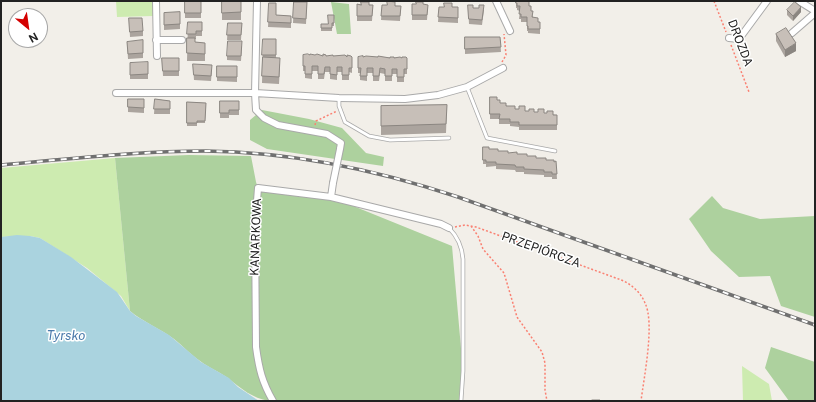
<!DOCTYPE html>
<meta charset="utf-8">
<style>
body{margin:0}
#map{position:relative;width:816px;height:402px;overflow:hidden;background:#f2efe9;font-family:"Public Sans",sans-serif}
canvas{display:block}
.frame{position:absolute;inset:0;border:2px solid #222;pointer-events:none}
.north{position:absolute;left:8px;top:8px;width:40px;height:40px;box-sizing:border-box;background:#fff;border:1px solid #a7a7a7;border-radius:50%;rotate:151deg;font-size:11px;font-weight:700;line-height:16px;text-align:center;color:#222}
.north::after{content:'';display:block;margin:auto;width:14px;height:18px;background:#d40000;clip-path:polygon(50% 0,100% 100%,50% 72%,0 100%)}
</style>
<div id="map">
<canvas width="816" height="402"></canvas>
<div class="frame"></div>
<div class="north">N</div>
</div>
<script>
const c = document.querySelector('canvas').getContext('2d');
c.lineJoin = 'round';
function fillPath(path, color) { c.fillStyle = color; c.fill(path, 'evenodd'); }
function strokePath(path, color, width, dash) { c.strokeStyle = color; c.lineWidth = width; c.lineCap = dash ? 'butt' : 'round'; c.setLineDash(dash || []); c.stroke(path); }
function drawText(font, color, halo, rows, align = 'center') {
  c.font = font + ' "Public Sans",sans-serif'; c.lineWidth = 3; c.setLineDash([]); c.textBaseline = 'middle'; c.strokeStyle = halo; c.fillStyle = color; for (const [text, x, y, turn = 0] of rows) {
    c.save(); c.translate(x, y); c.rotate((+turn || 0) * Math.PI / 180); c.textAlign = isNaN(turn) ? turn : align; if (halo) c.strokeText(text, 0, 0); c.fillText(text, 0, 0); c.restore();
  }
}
const grass = new Path2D(`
 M116 1H153V16L117 17Z
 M115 158 130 311 121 296 87 268 40 238 30 236 1 237V168Z
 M742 366 769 384 772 401H743Z`);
const forest = new Path2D(`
 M331 2 349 4 351 34H337Z
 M262 110 309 119 342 128 366 153 384 157 383 166 267 149 250 140V120Z
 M189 155 251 156 256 182 258 188 331 197 452 246 463 371 461 401H269C252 398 242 389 229 379 220 372 209 368 200 361 191 355 183 346 174 339 161 329 143 322 130 311L115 158Z
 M712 196 723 208 760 219 815 216V317L781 306 770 276 739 277 711 251 689 219Z
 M771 347 815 362V401H789L765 368Z`);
const water = new Path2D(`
 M17 235 30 236 40 238 71 257 117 292 130 311 136 316 169 335 201 362 229 378 238 387 259 401H1V237Z`);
const path = new Path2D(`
 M714 1 726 32
 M731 45 749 92
 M502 62 506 55 504 34
 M315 125 316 121 337 111
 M471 226 478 236 483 249 504 273 517 317 542 352 545 363V390L547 401
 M455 227 465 225 476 227 624 281C633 286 641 293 645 303 655 323 644 377 641 401`);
const lane = new Path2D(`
 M467 87 487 138 555 151
 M339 98V106L345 122 369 136 390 140 449 138
 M449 228C458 237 462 246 463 259V371L461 401`);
const street = new Path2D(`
 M156 1 157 56
 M257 1 255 93 256 110 264 118 278 125 327 134 341 143 340 149
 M496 1 510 31
 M799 1 815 11
 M792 33 815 13
 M729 38 739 39 767 1
 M156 40H182
 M116 93H255L339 98 405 99 438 95 467 87 503 68
 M331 197 441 224 449 228
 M273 401C262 382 259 369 256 347L255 227 258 188 331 197 333 183`);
const rail = new Path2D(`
 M1 165C69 159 138 151 206 151 293 152 377 170 458 197L815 325`);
const streetBridge = new Path2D(`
 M333 183 340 149`);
const wall = new Path2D(`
 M185 1H201V18H185Z
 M222 1H241V20H222Z
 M516 1 529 6 533 17 538 22H540V34L528 33V31H527V22H521V19H519L520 11 517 10V8H516Z
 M294 2H307L306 24 293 23Z
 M269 3 276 15 291 16V28L268 27Z
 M357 4 373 5 372 21H357Z
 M412 4 428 5 427 20H412Z
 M382 5 401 6 400 21 381 20Z
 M468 5 473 8 484 10 482 25 469 24Z
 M439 7H458V23L438 22Z
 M787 10 801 12 793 21 787 15Z
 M180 12V29L164 30V13Z
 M334 15V26H332V31H321V24H328Z
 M129 18 143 31V36L130 37Z
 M188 22H202V36H196V39H195V42L205 43V61H187Z
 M228 23H242L241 40H227Z
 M776 34 796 51 785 57 776 41Z
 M465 37H500L501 52 465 54Z
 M263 39H276V58L280 65 279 84 262 83Z
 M143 40V58L128 59 127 42Z
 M242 46 241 61 227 60V56Z
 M303 55 352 57V73L349 72V80H342V72H337V80L330 79V72H325L324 79H318V71H312V79L305 78V71H303Z
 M358 57 407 58V74H404V82H397V74H392V81H385V74L380 73 379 81H373V73H367V81L360 80V73H358Z
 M162 58 179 63V76H163Z
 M130 63 148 74V79H130Z
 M193 64 212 70 211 81 194 80Z
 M217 66H237V82L217 81Z
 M490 97 497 100 500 103 515 109 525 111 557 115V130H519V127L510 126V124H499V119H490Z
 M128 99H144V113L128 112Z
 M155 99 170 101V114H154Z
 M220 101H239V115H229V118H220Z
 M187 102 206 103 205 123H197V126H187Z
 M447 105 446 133 381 135V106Z
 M483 147 489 149 554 162 556 161 557 179H552V177H544V175L524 174V172H516L515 170 496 169V166L486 167V164H483Z`);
const shadedWall = new Path2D(`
 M801 7V12L793 21V16Z
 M796 43V51L785 57V50Z`);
const building = new Path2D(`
 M185 1H201V13H185Z
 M222 1H241V12L222 13Z
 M387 1 395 2V6H401L400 16H381L382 5H387Z
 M516 1H529V6H531V11H533L532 17 538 18V22H540V29H528V26H527V17H521V14H519L520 6H517V3H516Z
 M294 2H307L306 19 293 18Z
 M361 2H369V5H373L372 16H357V4L361 5Z
 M416 2H423V4L428 5 427 15H412V4H416Z
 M795 2 801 7 793 16 787 10Z
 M269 3H276V15L291 16V23L268 22Z
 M444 3H452V7H458V18L438 17 439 7H444Z
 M468 5H473V8H479V5H484L482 20 469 19Z
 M180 12V24L164 25V13Z
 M328 15H334V23H332V28H321V24H328Z
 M129 18H142L143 31 130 32Z
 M188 22H202V31H196V34H187Z
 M228 23H242L241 35H227Z
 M786 28 796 43 785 50 776 34Z
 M465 37H500L501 47 465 49Z
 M187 38H195V42L205 43V54L187 53Z
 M263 39H276V55H262Z
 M143 40V53L128 54 127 42Z
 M228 41H242L241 56H227Z
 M308 54 310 55V54L315 55 317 54 323 56V54L326 55V56L333 55V56L345 55 347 57V55L351 56 352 57V68H349V75H342V67H337V75L330 74V67H325L324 74H318V66H312V74H305V66H303V55Z
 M363 56V57L366 56 378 57V56L390 58V57H394V58L400 57 402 58V57H406L407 58V69H404V77H397V69H392V76H385V69L380 68 379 76H373V68H367V76H360L361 68H358V57Z
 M263 57 280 58 279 77 262 76Z
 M162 58H179V71H163Z
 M148 62V74L130 75V63Z
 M193 64 212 65 211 76 194 75Z
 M217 66H237V77H217Z
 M490 97H497V100H500V103H506V106H515V109H519V106H525V111H529V109H534V112H538V109H544V113H547V111H553V115H557V125H519V122H510V119H499L500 114H490Z
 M128 99H144V108L128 107Z
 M155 99 170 101V109H154Z
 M220 101H239V110H229V113H220Z
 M187 102 206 103 205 121H197V123H187Z
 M447 105 446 124 381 126V106Z
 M483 147H489V149H498V151H508V153L517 152V154H527V156H536V158H546V160H554V162L556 161 557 174H552V172H544V170L524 169V167H516L515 165 496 164V162H486V160H483Z
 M592 400H600V401H592Z`);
const streetNames = [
 ["DROZDA",740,43,69],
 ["KANARKOWA",256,237,-88],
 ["PRZEPIÓRCZA",541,250,20]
];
const waterNames = [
 ["Tyrsko",66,336]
];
fillPath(grass, '#cdebb0');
fillPath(forest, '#add19e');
fillPath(water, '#aad3df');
strokePath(lane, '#a9a9a9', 4.5);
strokePath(street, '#a9a9a9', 8);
strokePath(path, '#fa8072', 1.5, [2, 2]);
strokePath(lane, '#fff', 3);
strokePath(street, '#fff', 6);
strokePath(rail, '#707070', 3.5);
strokePath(rail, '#fff', 2, [6]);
strokePath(streetBridge, '#a9a9a9', 8, []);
strokePath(streetBridge, '#fff', 6);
fillPath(wall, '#aba49e');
fillPath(shadedWall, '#8b8681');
fillPath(building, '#c7bfb8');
strokePath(building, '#8b8681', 1);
drawText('12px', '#222', '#fff', streetNames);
drawText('italic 13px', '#4a7aab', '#fff', waterNames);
</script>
